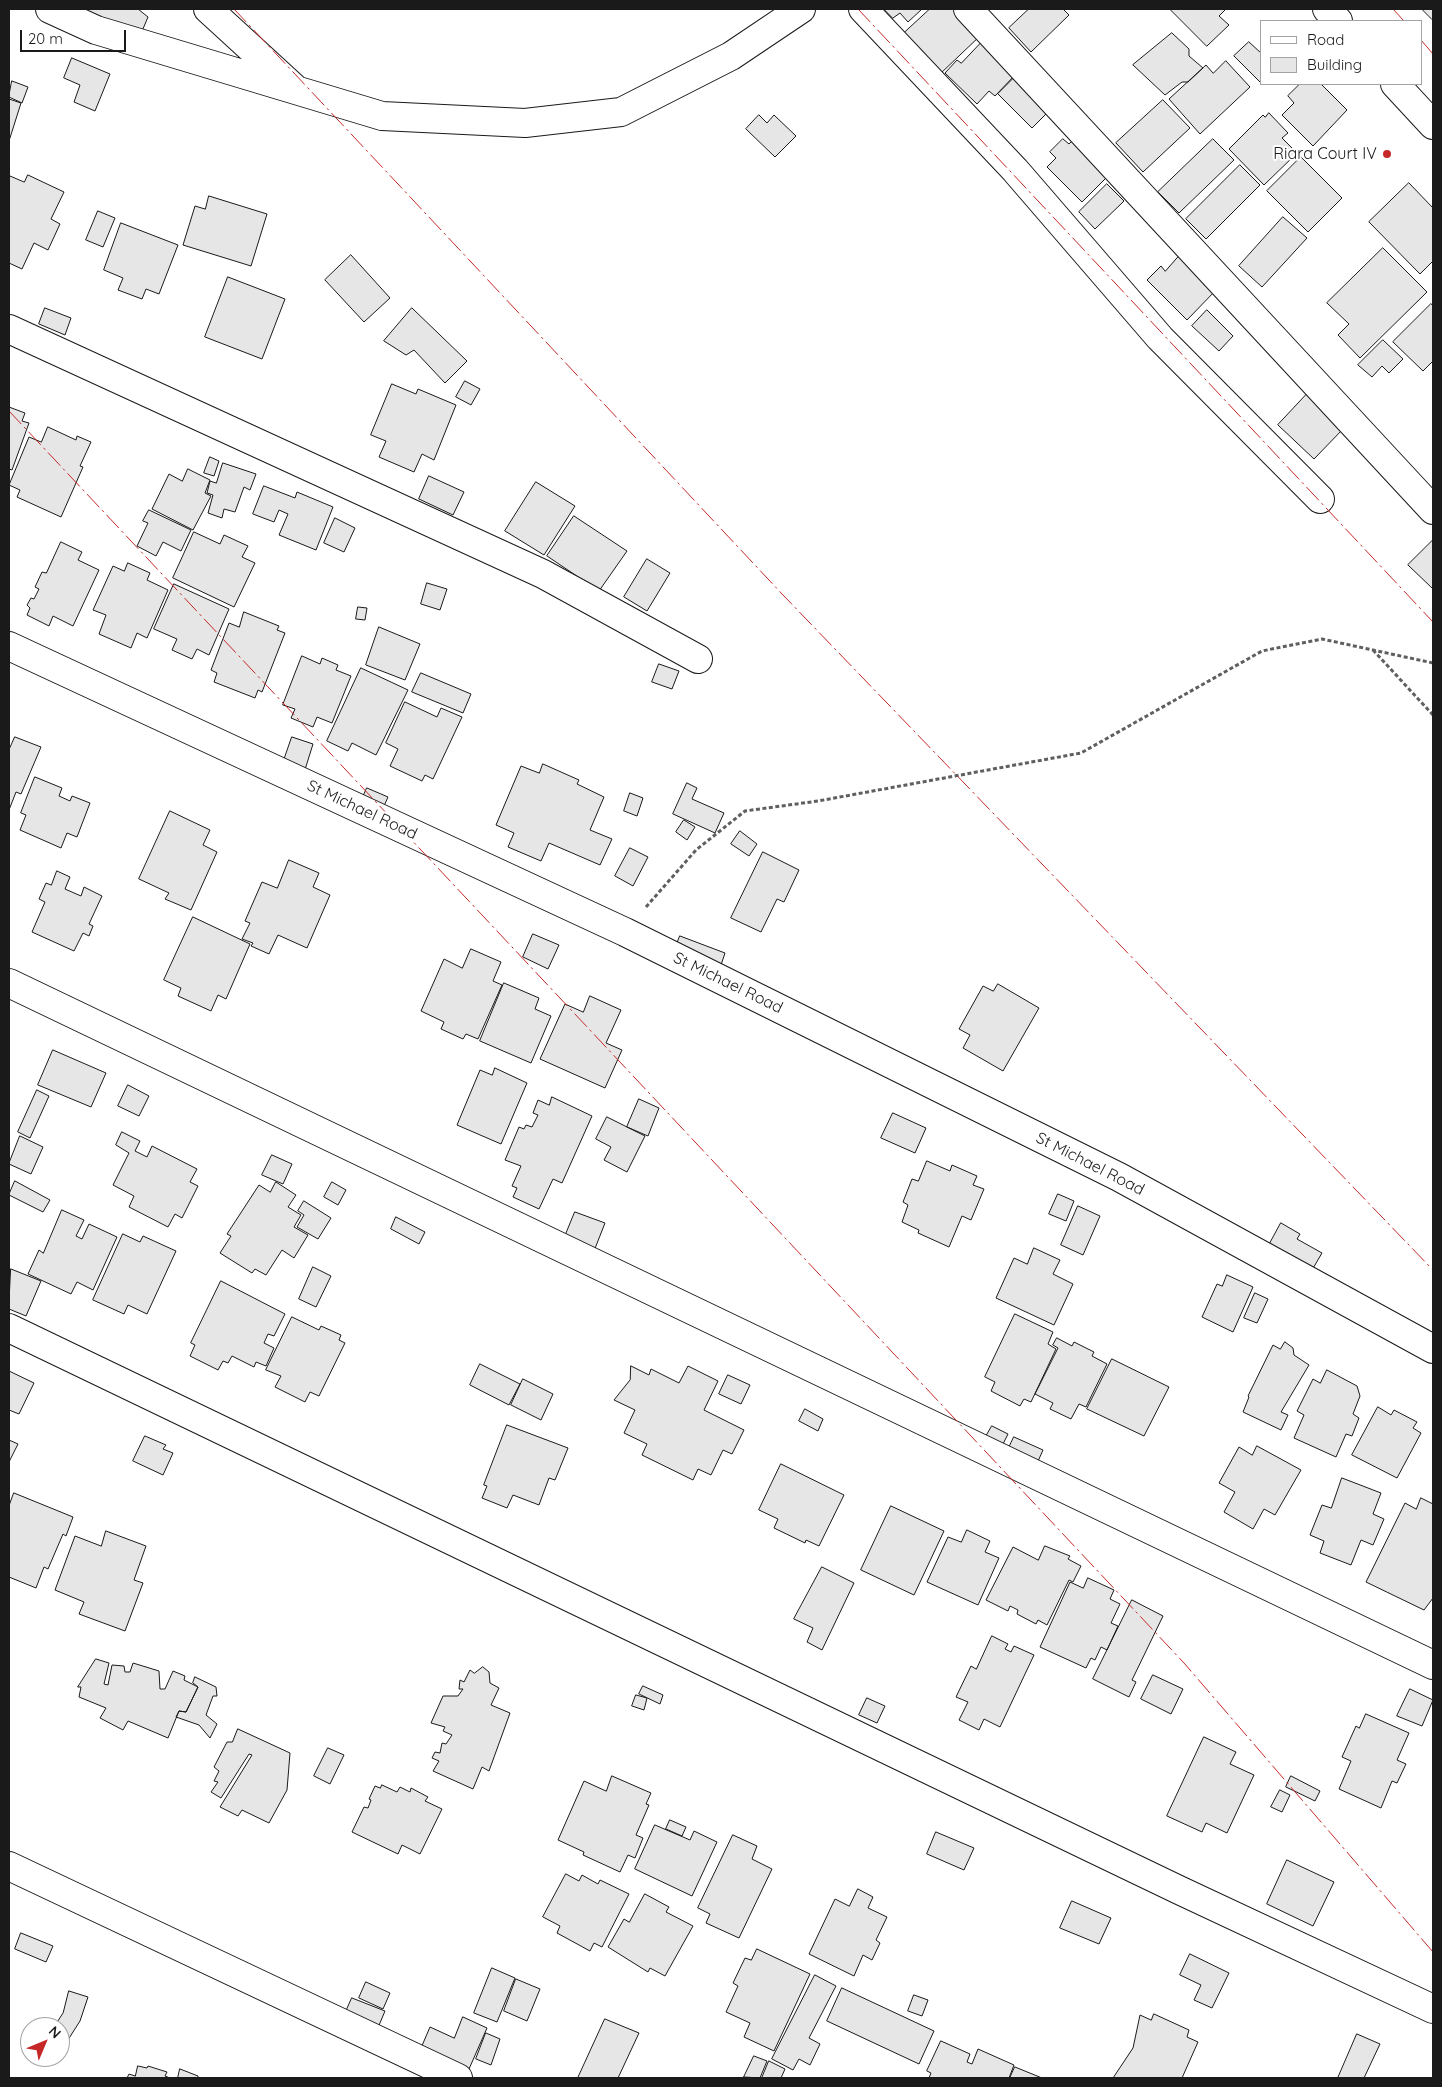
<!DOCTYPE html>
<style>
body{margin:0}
#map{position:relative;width:1442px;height:2087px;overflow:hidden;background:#fff;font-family:Quicksand,sans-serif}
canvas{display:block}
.frame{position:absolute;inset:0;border:10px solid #1a1a1a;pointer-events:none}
.legend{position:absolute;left:1260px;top:20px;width:162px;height:65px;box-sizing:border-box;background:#fff;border:1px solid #a3a3a3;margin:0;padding:6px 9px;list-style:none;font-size:15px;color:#1a1a1a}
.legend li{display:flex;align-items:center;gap:10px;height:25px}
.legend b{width:25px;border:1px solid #a3a3a3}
.north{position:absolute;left:20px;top:2017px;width:50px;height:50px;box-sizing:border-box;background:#fff;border:1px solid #a3a3a3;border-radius:50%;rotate:45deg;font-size:14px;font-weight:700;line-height:20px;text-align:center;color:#1a1a1a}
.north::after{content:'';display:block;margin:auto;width:18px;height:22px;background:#c62828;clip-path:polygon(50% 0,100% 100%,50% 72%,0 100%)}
.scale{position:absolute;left:20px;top:30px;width:106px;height:22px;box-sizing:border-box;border:2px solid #1a1a1a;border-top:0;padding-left:6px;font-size:15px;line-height:18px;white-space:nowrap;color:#1a1a1a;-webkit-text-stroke:4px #fff;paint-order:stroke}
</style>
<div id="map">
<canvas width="1442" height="2087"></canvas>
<div class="frame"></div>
<ul class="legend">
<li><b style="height:6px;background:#fff"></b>Road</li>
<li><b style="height:14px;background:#e6e6e6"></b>Building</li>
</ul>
<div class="north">N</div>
<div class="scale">20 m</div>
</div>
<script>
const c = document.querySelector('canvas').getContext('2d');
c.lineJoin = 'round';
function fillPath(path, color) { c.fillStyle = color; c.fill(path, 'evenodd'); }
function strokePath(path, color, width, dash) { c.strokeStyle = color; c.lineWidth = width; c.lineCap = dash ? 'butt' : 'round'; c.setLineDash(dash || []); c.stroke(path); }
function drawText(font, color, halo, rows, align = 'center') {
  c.font = font + ' Quicksand,sans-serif'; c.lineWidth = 4; c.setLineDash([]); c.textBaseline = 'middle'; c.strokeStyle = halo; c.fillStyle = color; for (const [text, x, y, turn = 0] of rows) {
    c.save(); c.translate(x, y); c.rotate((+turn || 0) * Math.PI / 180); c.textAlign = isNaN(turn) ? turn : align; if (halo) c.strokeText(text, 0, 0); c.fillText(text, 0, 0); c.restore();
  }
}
const building = new Path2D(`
 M77 9H138L148 17 140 36Z
 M884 9H922L908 22 900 13 893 18Z
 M930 9H956L981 35 940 74 902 35Z
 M1029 9H1063L1069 15 1031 52 1009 28Z
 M1170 9H1226L1219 16 1229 25 1207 46Z
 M1422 9H1433V18L1432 19Z
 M1172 33 1189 49V56L1203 68 1188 82H1182L1165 95 1133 65Z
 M1249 42 1261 53V83L1234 56Z
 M981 43 1015 75 995 96 989 91 977 104 945 73 957 60 961 63Z
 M72 58 110 74 95 111 74 102 80 85 64 78Z
 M1226 61 1250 87 1200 134 1169 99 1206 65 1213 73Z
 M1015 77 1049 111 1032 128 998 94Z
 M12 81 28 87 22 103 9 97Z
 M1300 84H1321L1347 110 1313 146 1282 115 1294 103 1288 96Z
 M9 99 21 103 9 141Z
 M1163 100 1190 128 1143 172 1116 143Z
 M1269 113 1288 133 1282 138 1297 153 1264 185 1229 149 1263 115 1265 117Z
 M759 115 767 123 774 115 796 136 775 157 746 129Z
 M1063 139 1069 144 1073 140 1108 176 1082 202 1047 167 1056 158 1050 152Z
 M1213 139 1234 160 1179 213 1158 192Z
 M1301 157 1342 198 1308 232 1267 191Z
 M1240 165 1260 185 1206 239 1186 219Z
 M28 175 64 192 51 219 60 224 48 250 34 243 22 269 9 263V179L10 176 24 182Z
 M1409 183 1433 208V261L1420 274 1369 222Z
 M1107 184 1124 201 1095 229 1079 212Z
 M209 196 267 214 251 266 183 245 195 206 205 209Z
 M98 211 115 218 103 247 86 240Z
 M1283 217 1307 238 1262 287 1239 266Z
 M121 223 178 245 159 294 146 289 142 299 118 290 123 278 104 270Z
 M1383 248 1427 292 1360 358 1338 335 1349 324 1327 303Z
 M351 255 390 298 364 322 325 280Z
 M1180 255 1216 290 1187 320 1147 280 1161 266 1165 271Z
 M228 277 285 299 262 359 205 337Z
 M1431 304 1433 305V361L1423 371 1393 342Z
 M45 308 71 318 65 335 39 324Z
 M412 308 467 361 445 383 414 350 406 355 384 341Z
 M1207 310 1233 336 1219 351 1192 326Z
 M1383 340 1403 359 1389 373 1382 366 1372 377 1358 365Z
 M465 381 480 389 471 405 456 397Z
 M392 384 416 394 418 389 456 405 434 460 422 454 414 472 379 457 386 441 371 435Z
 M1307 394 1343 429 1314 459 1278 425Z
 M9 407 25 413 22 421 29 423 12 470 9 469Z
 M48 427 76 440 77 436 91 442 80 466 83 467 61 517 17 497 20 490 9 485 29 437 41 442Z
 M210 457 219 461 214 476 204 473Z
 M223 463 256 474 250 490 244 487 235 512 224 509 222 518 208 513 213 495 207 493 210 481 216 483Z
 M188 469 210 480 205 493 211 496 193 530 152 509 169 474 182 481Z
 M429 476 464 492 453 515 419 499Z
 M536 482 575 506 544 555 505 531Z
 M264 486 295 498 297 492 333 507 316 550 279 535 288 514 279 510 274 522 253 514Z
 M149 510 191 530 181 551 163 542 156 556 137 546 148 523 143 521Z
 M574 516 627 551 599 591 547 556Z
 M335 518 355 528 344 552 324 543Z
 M194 532 220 544 224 535 248 546 242 557 255 563 234 607 173 578Z
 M1433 540V589L1408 565Z
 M61 542 82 552 78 560 99 570 73 626 53 616 49 626 27 615 30 608 27 605 31 598 34 599 39 589 35 587 42 572 46 573Z
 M647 559 670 573 647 611 624 597Z
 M128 563 150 573 147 580 168 590 147 638 137 633 131 648 99 634 106 615 93 610 113 566 124 571Z
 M427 583 447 589 440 610 421 604Z
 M174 584 229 609 209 655 197 649 192 659 172 650 177 639 154 629Z
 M358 607 367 608 365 620 356 619Z
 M244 612 279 626 277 630 285 633 262 692 258 690 255 698 214 682 217 673 211 670 229 623 239 627Z
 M379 627 420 644 405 680 366 665Z
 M302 656 320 664 322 658 338 665 336 670 351 676 332 723 317 717 313 727 291 718 295 709 283 705Z
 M659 664 679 671 672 689 652 682Z
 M361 668 408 690 376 755 352 743 348 751 327 741Z
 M421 673 471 694 463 713 412 692Z
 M405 702 437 717 441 708 462 717 433 779 425 775 422 781 390 766 398 749 386 743Z
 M15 737 41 747 21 794 16 792 9 810V750Z
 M292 737 313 744 303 776 281 769Z
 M543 764 579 780 577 784 604 797 590 830 612 839 600 865 549 843 541 861 508 847 514 833 496 825 521 766 539 773Z
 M35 777 62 788 59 796 70 801 72 796 90 803 77 837 67 833 61 848 20 830 26 815 21 813Z
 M687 783 697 788 692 799 724 813 715 833 673 814Z
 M367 788 388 797 380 815 359 806Z
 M630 793 643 798 637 816 624 811Z
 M170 811 210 830 203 845 217 852 191 910 165 899 169 893 139 879Z
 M684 820 695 827 687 840 676 832Z
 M740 831 757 844 749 856 731 844Z
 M630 848 648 857 633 886 615 876Z
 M763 852 799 870 784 902 777 899 761 932 731 918Z
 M289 860 319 873 313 887 330 895 307 948 278 935 269 954 251 946 253 943 242 939 250 923 245 921 262 882 277 888Z
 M57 871 70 877 65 889 81 896 84 887 102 896 89 924 93 926 89 936 83 933 74 951 32 932 45 902 39 899 46 883 51 885Z
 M193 917 250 944 226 999 218 995 211 1011 178 996 181 988 164 980Z
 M533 934 559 945 548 969 523 957Z
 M680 936 725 953 719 971 673 954Z
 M471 949 501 962 493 981 502 985 478 1039 466 1034 463 1039 441 1029 444 1022 421 1011 444 959 462 968Z
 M504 983 539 998 535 1009 551 1016 531 1063 480 1041Z
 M998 984 1039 1008 1003 1071 963 1048 970 1035 959 1029 983 986 993 991Z
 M590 996 621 1010 606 1043 622 1050 605 1088 540 1059 565 1004 583 1012Z
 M53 1050 106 1073 91 1107 38 1085Z
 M495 1068 527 1083 501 1144 457 1125 480 1070 492 1075Z
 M128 1085 149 1096 139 1116 118 1106Z
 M37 1090 49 1096 30 1138 18 1132Z
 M552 1097 592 1116 562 1183 553 1179 539 1209 513 1197 517 1188 512 1186 521 1166 505 1160 519 1127 524 1129 526 1125 532 1127 538 1115 533 1113 538 1100 549 1105Z
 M639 1099 659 1108 648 1136 627 1127Z
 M893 1113 926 1128 915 1153 881 1138Z
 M607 1117 645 1136 627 1172 604 1160 611 1147 596 1139Z
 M122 1132 140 1141 135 1151 147 1157 152 1146 197 1169 190 1182 198 1186 182 1218 175 1214 168 1227 129 1207 134 1196 113 1185 129 1153 116 1145Z
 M20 1136 43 1147 31 1174 9 1164Z
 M272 1155 292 1164 283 1184 262 1175Z
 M927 1161 950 1171 952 1165 977 1176 973 1185 984 1189 971 1220 962 1216 949 1247 918 1233 919 1230 902 1222 908 1205 903 1202 912 1179 918 1181Z
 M15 1181 50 1200 43 1212 9 1195Z
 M276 1182 296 1195 288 1207 301 1215 294 1227 308 1235 294 1258 282 1250 266 1275 255 1269 252 1273 220 1253 231 1236 227 1234 259 1185 270 1192Z
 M332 1182 346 1190 338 1205 324 1197Z
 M1058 1194 1074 1201 1066 1221 1049 1214Z
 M304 1201 331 1218 318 1239 297 1227 304 1215 298 1211Z
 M1078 1206 1100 1216 1083 1255 1061 1245Z
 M62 1210 84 1220 76 1236 82 1239 89 1224 117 1237 93 1290 77 1282 71 1294 28 1274 39 1250 43 1253Z
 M575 1212 605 1223 594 1251 564 1239Z
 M396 1217 425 1232 419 1244 391 1229Z
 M1281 1223 1300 1234 1297 1239 1322 1253 1312 1270 1268 1247Z
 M123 1234 140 1242 143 1236 176 1251 147 1314 128 1305 124 1314 93 1300Z
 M1034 1248 1060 1260 1053 1274 1073 1284 1054 1325 996 1298 1014 1258 1027 1264Z
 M313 1267 331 1276 316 1307 299 1299Z
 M11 1269 41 1281 26 1316 9 1309Z
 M1227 1275 1253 1287 1233 1332 1202 1317 1217 1284 1222 1286Z
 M221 1281 285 1314 274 1336 268 1334 264 1343 274 1348 266 1366 256 1362 254 1367 232 1356 228 1363 223 1361 218 1370 190 1356 195 1345 191 1343Z
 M1255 1293 1268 1299 1257 1323 1244 1318Z
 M1015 1314 1053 1332 1048 1344 1056 1349 1031 1402 1024 1399 1020 1406 991 1391 995 1382 985 1377Z
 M292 1317 319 1330 321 1326 341 1335 339 1340 345 1343 319 1396 310 1392 305 1402 275 1387 281 1376 266 1370Z
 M1057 1338 1072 1346 1074 1342 1094 1352 1092 1356 1107 1364 1086 1407 1079 1404 1071 1419 1050 1409 1053 1403 1035 1394 1058 1348 1053 1345Z
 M1285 1342 1293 1348 1294 1355 1309 1365 1281 1412 1288 1415 1281 1430 1243 1412 1249 1397 1248 1396 1273 1345 1280 1349Z
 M1112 1359 1169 1387 1144 1436 1087 1409Z
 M480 1364 520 1384 509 1405 470 1385Z
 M631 1366 649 1375 651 1369 679 1383 688 1366 718 1381 704 1410 744 1430 732 1454 723 1450 711 1475 698 1469 693 1480 642 1455 647 1444 624 1433 635 1410 614 1400 630 1380Z
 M1327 1370 1357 1386 1360 1396 1353 1414 1359 1418 1352 1436 1346 1434 1336 1457 1294 1438 1304 1415 1297 1411 1313 1379 1320 1383Z
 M9 1371 34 1383 19 1414 9 1410Z
 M728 1375 750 1385 741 1404 719 1394Z
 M523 1379 553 1394 541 1420 511 1405Z
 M1378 1407 1391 1415 1394 1410 1417 1422 1413 1428 1421 1433 1397 1478 1352 1455Z
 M805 1409 823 1419 818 1431 799 1421Z
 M507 1425 568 1448 555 1480 549 1478 539 1505 513 1495 507 1508 482 1498 487 1486 484 1485Z
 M992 1426 1008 1434 1000 1450 984 1440Z
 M145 1436 166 1445 163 1449 173 1453 163 1475 133 1461Z
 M1014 1437 1043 1450 1035 1468 1006 1454Z
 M9 1440 18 1444 9 1462Z
 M1257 1446 1301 1470 1275 1515 1264 1509 1253 1529 1224 1512 1235 1492 1219 1483 1239 1447 1252 1455Z
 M781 1464 844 1495 819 1546 806 1540 805 1543 774 1528 778 1519 759 1510Z
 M1342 1478 1381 1493 1373 1514 1384 1519 1373 1545 1361 1540 1351 1565 1320 1553 1324 1541 1310 1535 1322 1505 1331 1508Z
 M14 1493 73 1517 66 1536 63 1534 48 1569 44 1567 36 1588 9 1577V1506Z
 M1421 1498 1433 1504V1598L1424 1610 1366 1582 1405 1503 1416 1509Z
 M891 1506 944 1531 914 1595 861 1570Z
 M967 1530 990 1541 985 1552 999 1558 978 1605 927 1582 948 1537 961 1542Z
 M106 1531 146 1546 134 1580 143 1583 125 1631 79 1614 84 1602 55 1590 75 1536 101 1546Z
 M1045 1546 1070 1556 1068 1559 1081 1566 1073 1582 1069 1580 1047 1625 1038 1620 1036 1624 1017 1614 1018 1610 1010 1606 1008 1611 986 1600 1013 1547 1038 1560Z
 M822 1567 854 1583 822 1650 807 1642 813 1628 794 1619Z
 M1088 1578 1114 1590 1110 1599 1120 1604 1111 1623 1118 1626 1107 1650 1101 1647 1095 1660 1091 1658 1086 1668 1040 1647 1070 1582 1083 1588Z
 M1132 1600 1163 1616 1132 1680 1136 1682 1129 1697 1093 1679Z
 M992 1636 1008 1644 1005 1649 1011 1652 1014 1646 1034 1655 1000 1727 984 1719 979 1730 959 1720 968 1702 956 1697 971 1666 976 1669Z
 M96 1659 109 1663 104 1684 108 1685 112 1665 124 1666 125 1672H130L133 1663 159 1671 160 1689H165L173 1671 185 1676 184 1680 198 1687 186 1712 179 1711 168 1738 128 1721 123 1730 100 1718 106 1708 79 1697 81 1687H78Z
 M483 1667 489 1672 490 1683 499 1688 491 1705 510 1713 489 1771 482 1767 473 1789 433 1771 439 1761 432 1758 435 1752 440 1753 442 1743 446 1744 452 1735 443 1731 445 1727 431 1723 443 1696H458L463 1689H459L460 1680 464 1682 470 1670 474 1673Z
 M1153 1675 1183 1689 1171 1714 1141 1699Z
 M195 1677 216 1687 217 1696H213L206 1715 217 1724 210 1738 199 1725 176 1717 179 1711 186 1712 198 1687 193 1683Z
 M643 1686 663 1695 660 1704 639 1694Z
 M1410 1689 1433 1700 1422 1726 1397 1716Z
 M636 1695 647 1698 644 1710 632 1706Z
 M867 1698 885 1706 877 1723 859 1715Z
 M1366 1714 1409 1733 1397 1760 1406 1764 1397 1783 1392 1781 1381 1808 1339 1789 1351 1761 1342 1757 1356 1726 1359 1728Z
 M238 1729 290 1753 287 1790 269 1823 242 1810 238 1816 220 1807 252 1755 249 1754 221 1798 211 1792 218 1782 214 1781 219 1771 214 1767 227 1742H232Z
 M1204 1737 1236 1752 1230 1764 1254 1775 1227 1833 1206 1823 1202 1832 1167 1816Z
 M328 1748 344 1755 330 1784 314 1776Z
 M612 1776 651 1793 646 1804 649 1805 636 1835 643 1838 635 1858 628 1855 620 1872 583 1855 584 1852 558 1840 584 1781 606 1791Z
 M1291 1776 1320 1791 1315 1801 1286 1787Z
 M382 1785 397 1792 400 1787 410 1792 411 1788 428 1797 425 1801 442 1809 420 1854 402 1845 398 1854 352 1832 364 1807 368 1808 371 1800 369 1799 375 1786 380 1788Z
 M1280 1790 1290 1795 1282 1812 1271 1807Z
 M670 1820 686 1827 682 1836 666 1829Z
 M655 1825 690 1840 694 1831 717 1842 692 1896 635 1869Z
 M936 1832 974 1848 964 1870 927 1854Z
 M733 1835 757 1846 752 1859 772 1869 739 1938 706 1923 710 1914 698 1908Z
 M1287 1860 1334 1882 1313 1926 1267 1904Z
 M566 1874 579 1881 582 1875 598 1884 600 1880 629 1894 602 1947 594 1943 590 1951 557 1933 560 1926 543 1917Z
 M858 1889 873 1897 868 1908 887 1917 876 1940 880 1943 872 1960 863 1955 854 1976 809 1954 835 1899 849 1906Z
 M645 1894 669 1907 666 1912 693 1926 665 1976 650 1968 648 1972 608 1947 624 1919 629 1922Z
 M1072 1901 1111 1918 1099 1944 1060 1928Z
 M21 1933 53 1946 46 1962 15 1949Z
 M757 1949 810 1974 774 2051 744 2037 750 2023 726 2012 738 1986 733 1983 745 1958 751 1960Z
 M1190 1954 1229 1973 1212 2008 1194 2000 1201 1985 1180 1975Z
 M492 1968 515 1978 497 2022 474 2013Z
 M815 1975 836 1986 809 2038 820 2044 810 2065 799 2059 793 2070 772 2059Z
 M516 1979 540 1989 527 2021 504 2011Z
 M366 1982 390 1993 383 2009 359 1998Z
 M842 1988 934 2031 919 2064 827 2021Z
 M69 1991 88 1997 80 2021 66 2043 60 2041V2027H54L63 2013Z
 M914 1995 928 2000 922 2016 908 2011Z
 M352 1998 385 2011 377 2030 344 2016Z
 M1154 2014 1189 2030 1187 2037 1198 2042 1182 2078H1113L1133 2048 1140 2015 1151 2020Z
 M463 2017 487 2028 469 2069 421 2048 430 2027 454 2038Z
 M605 2019 639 2033 618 2078H578Z
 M486 2033 500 2039 491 2065 476 2059Z
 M1357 2034 1380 2044 1364 2078H1338Z
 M941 2041 970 2054 967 2062 972 2064 978 2049 1014 2065 1009 2078H929L931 2073 927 2071Z
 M754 2056 767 2061 760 2078 744 2077Z
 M769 2061 785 2069 781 2078H762Z
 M138 2066 147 2068 148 2066 167 2072 165 2076 170 2078H127L129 2074 135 2076Z
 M1015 2067 1042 2078H1010Z
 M180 2069 198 2076V2078H178Z`);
const path = new Path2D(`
 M1373 650 1433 715
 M646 907 696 850 745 811 818 801 1081 753 1262 651 1322 639 1433 663`);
const minor = new Path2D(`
 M50 9 96 30 382 116 525 123 621 112 731 56 801 9
 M208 9 293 87
 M863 9 1015 170 1160 338 1320 499
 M968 9 1433 510
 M1327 9 1338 21
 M1395 84 1433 125
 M9 329 543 574 698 659
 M9 646 625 932 1119 1177 1433 1349
 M9 983 1433 1665
 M9 1328 1179 1890 1433 2009
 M9 1866 458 2078`);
const power = new Path2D(`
 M234 9 783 595 1433 1270
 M858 9 1433 622
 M1393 9 1404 21
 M1421 40 1433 54
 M9 411 1184 1663 1433 1952`);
const markers = [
 [1387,154,5,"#c62828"]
];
const poiNames = [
 ["Riara Court IV",1377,154]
];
const streetNames = [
 ["St Michael Road",362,810,25],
 ["St Michael Road",728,983,26],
 ["St Michael Road",1090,1164,27]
];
fillPath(building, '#e6e6e6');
strokePath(building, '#1a1a1a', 1);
strokePath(minor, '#1a1a1a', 30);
strokePath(path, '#5f5f5f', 3, [4, 2.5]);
strokePath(minor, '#fff', 28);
strokePath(power, '#c62828', 1, [18, 4, 2.5, 4]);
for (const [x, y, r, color] of markers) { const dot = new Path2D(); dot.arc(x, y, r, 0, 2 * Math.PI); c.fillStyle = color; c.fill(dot); strokePath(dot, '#fff', 2); }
drawText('16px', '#1a1a1a', '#fff', poiNames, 'right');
drawText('16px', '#1a1a1a', '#fff', streetNames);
</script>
